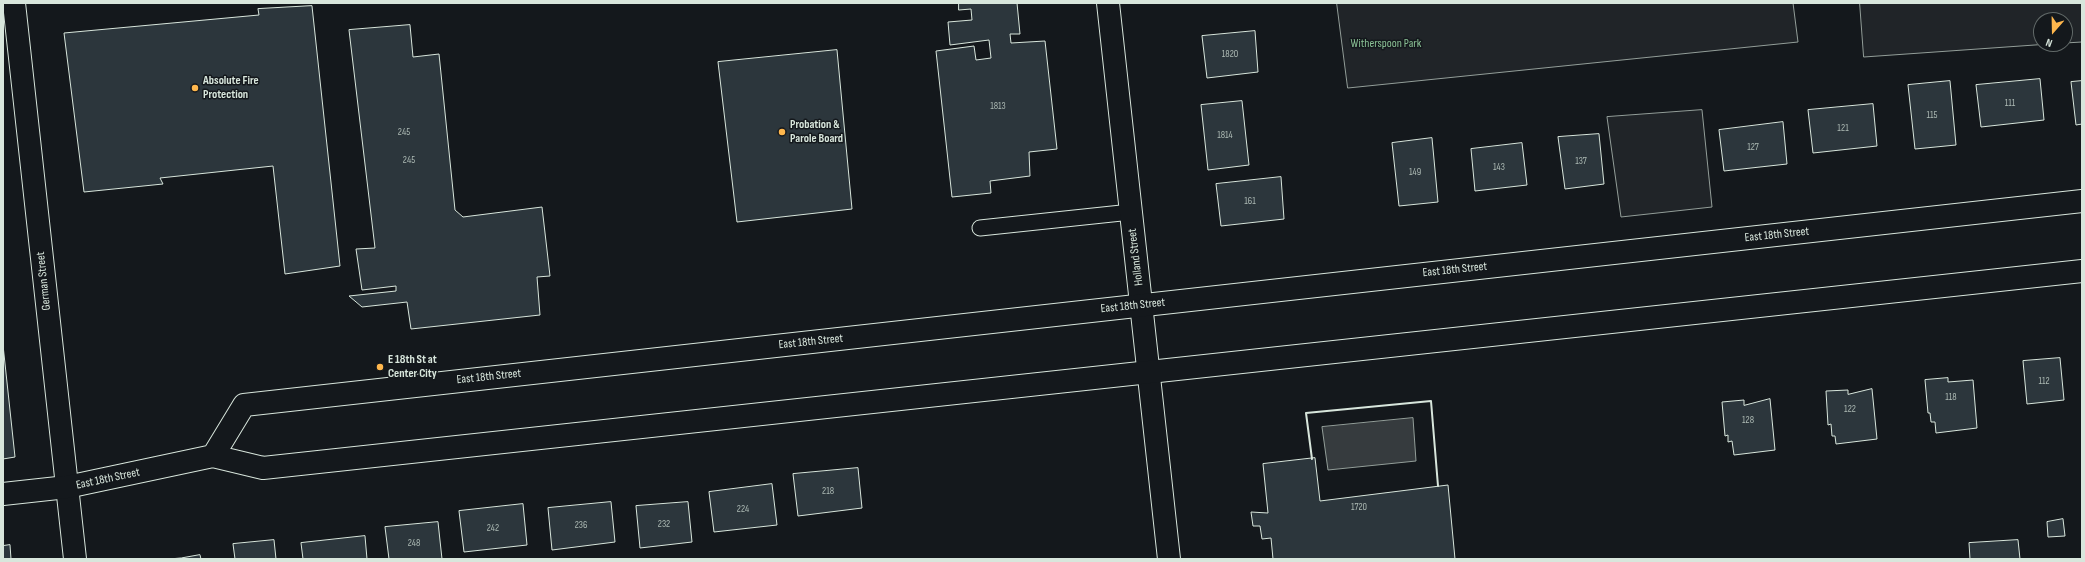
<!DOCTYPE html>
<style>
body{margin:0}
#map{position:relative;width:2085px;height:562px;overflow:hidden;background:#14181c;font-family:"Sofia Sans Condensed",sans-serif}
canvas{display:block}
.frame{position:absolute;inset:0;border:4px solid #d8e6dc;pointer-events:none}
.north{position:absolute;left:2033px;top:12px;width:40px;height:40px;box-sizing:border-box;background:#14181c;border:1px solid #626a69;border-radius:50%;rotate:200deg;font-size:11px;font-weight:700;line-height:16px;text-align:center;color:#d8e6dc}
.north::after{content:'';display:block;margin:auto;width:14px;height:18px;background:#ffb74d;clip-path:polygon(50% 0,100% 100%,50% 72%,0 100%)}
</style>
<div id="map">
<canvas width="2085" height="562"></canvas>
<div class="frame"></div>
<div class="north">N</div>
</div>
<script>
const c = document.querySelector('canvas').getContext('2d');
c.lineJoin = 'round';
function fillPath(path, color) { c.fillStyle = color; c.fill(path, 'evenodd'); }
function strokePath(path, color, width, dash) { c.strokeStyle = color; c.lineWidth = width; c.lineCap = dash ? 'butt' : 'round'; c.setLineDash(dash || []); c.stroke(path); }
function drawText(font, color, halo, rows, align = 'center') {
  c.font = font + ' "Sofia Sans Condensed",sans-serif'; c.lineWidth = 3; c.setLineDash([]); c.textBaseline = 'middle'; c.strokeStyle = halo; c.fillStyle = color; for (const [text, x, y, turn = 0] of rows) {
    c.save(); c.translate(x, y); c.rotate((+turn || 0) * Math.PI / 180); c.textAlign = isNaN(turn) ? turn : align; if (halo) c.strokeText(text, 0, 0); c.fillText(text, 0, 0); c.restore();
  }
}
const green = new Path2D(`
 M1337 3H1793L1798 42 1348 88Z
 M1860 3H2082V42L2065 43V20H2041V44H2049L1864 57Z
 M1702 110 1712 207 1621 217 1607 117Z`);
const water = new Path2D(`
 M1413 418 1416 461 1328 470 1322 427Z`);
const building = new Path2D(`
 M959 3H1017L1020 34H1010L1011 43 1045 41 1057 149 1029 152 1030 176 990 181 991 193 952 197 936 51 974 46 976 60 991 58 989 40 950 45 948 22 972 20 971 9 959 10Z
 M312 6 340 266 285 274 273 166 160 178 163 184 84 192 64 33 259 15 258 9Z
 M410 25 413 57 439 54 455 210 463 217 542 207 550 276 537 277 540 315 411 329 407 302 362 307 349 296 396 291V286L362 290 356 249 375 248 349 30Z
 M1255 31 1258 72 1207 78 1202 36Z
 M837 50 852 209 737 222 718 62Z
 M2040 79 2044 120 1981 127 1976 85Z
 M1950 81 1956 145 1915 149 1908 85Z
 M2082 81V124L2076 125 2071 82Z
 M1242 101 1249 165 1208 170 1201 105Z
 M1873 104 1877 146 1813 153 1808 110Z
 M1783 122 1787 164 1724 171 1719 130Z
 M1599 134 1604 184 1565 189 1558 137Z
 M1432 138 1438 202 1399 206 1392 143Z
 M1522 143 1527 185 1475 191 1471 149Z
 M1281 177 1284 219 1221 226 1216 184Z
 M3 345 15 457 3 459Z
 M2060 358 2064 400 2027 404 2023 361Z
 M1948 378V382L1973 380 1977 428 1936 433 1935 422H1931L1930 413H1928L1925 380Z
 M1872 389 1877 439 1836 444 1835 436H1832L1831 424 1828 425 1826 391 1848 390V394Z
 M1770 399 1775 450 1734 455 1732 441 1728 442V435L1725 436 1722 402 1744 400V405Z
 M1315 458 1320 501 1448 485 1455 559H1273L1271 538 1262 539 1260 526H1253L1251 512 1268 513 1263 464Z
 M858 468 862 508 798 516 793 474Z
 M772 484 777 525 714 532 709 492Z
 M611 502 615 542 552 550 548 508Z
 M688 502 692 542 640 548 636 506Z
 M523 504 527 545 464 552 459 511Z
 M2063 519 2065 536 2048 537 2047 522Z
 M438 522 442 559H389L385 527Z
 M365 536 367 559H303L301 543Z
 M274 540 276 559H235L233 544Z
 M2018 540 2020 559H1970L1969 543Z
 M10 545 11 559H3V546Z
 M200 555 201 559H169L181 558Z`);
const lane = new Path2D(`
 M980 228 1131 212`);
const street = new Path2D(`
 M14 3 75 559
 M1108 3 1169 559`);
const secondary = new Path2D(`
 M213 456 244 405 2082 201
 M3 494 67 487 213 456 263 468 2082 271`);
const wall = new Path2D(`
 M1312 459 1306 413 1431 401 1438 486`);
const markers = [
 [195,88,4,"#ffb74d"],
 [782,132,4,"#ffb74d"],
 [380,367,4,"#ffb74d"]
];
const numberNames = [
 ["1820",1230,54],
 ["111",2010,103],
 ["1813",998,106],
 ["115",1932,115],
 ["121",1843,128],
 ["245",404,132],
 ["1814",1225,135],
 ["127",1753,147],
 ["245",409,160],
 ["137",1581,161],
 ["143",1499,167],
 ["149",1415,172],
 ["161",1250,201],
 ["112",2044,381],
 ["118",1951,397],
 ["122",1850,409],
 ["128",1748,420],
 ["218",828,491],
 ["1720",1359,507],
 ["224",743,509],
 ["232",664,524],
 ["236",581,525],
 ["242",493,528],
 ["248",414,543]
];
const parkNames = [
 ["Witherspoon Park",1386,44]
];
const poiNames = [
 ["Absolute Fire",203,81],
 ["Protection",203,95],
 ["Probation &",790,125],
 ["Parole Board",790,139],
 ["E 18th St at",388,360],
 ["Center City",388,374]
];
const streetNames = [
 ["East 18th Street",1777,235,-6],
 ["Holland Street",1136,257,-97],
 ["East 18th Street",1455,270,-6],
 ["German Street",44,281,-96],
 ["East 18th Street",1133,306,-6],
 ["East 18th Street",811,342,-6],
 ["East 18th Street",489,377,-6],
 ["East 18th Street",108,479,-12]
];
fillPath(green, '#202428');
strokePath(green, '#939e99', 1);
fillPath(water, '#363b3e');
strokePath(water, '#939e99', 1);
fillPath(building, '#2c363c');
strokePath(building, '#d8e6dc', 1);
strokePath(lane, '#d8e6dc', 17);
strokePath(street, '#d8e6dc', 24);
strokePath(secondary, '#d8e6dc', 24);
strokePath(lane, '#14181c', 15);
strokePath(street, '#14181c', 22);
strokePath(secondary, '#14181c', 22);
strokePath(wall, '#d8e6dc', 2);
for (const [x, y, r, color] of markers) { const dot = new Path2D(); dot.arc(x, y, r, 0, 2 * Math.PI); c.fillStyle = color; c.fill(dot); strokePath(dot, '#14181c', 1.5); }
drawText('10px', '#adbab4', null, numberNames);
drawText('12px', '#8ac095', '#14181c', parkNames);
drawText('bold 12px', '#d8e6dc', '#14181c', poiNames, 'left');
drawText('12px', '#d8e6dc', '#14181c', streetNames);
</script>
